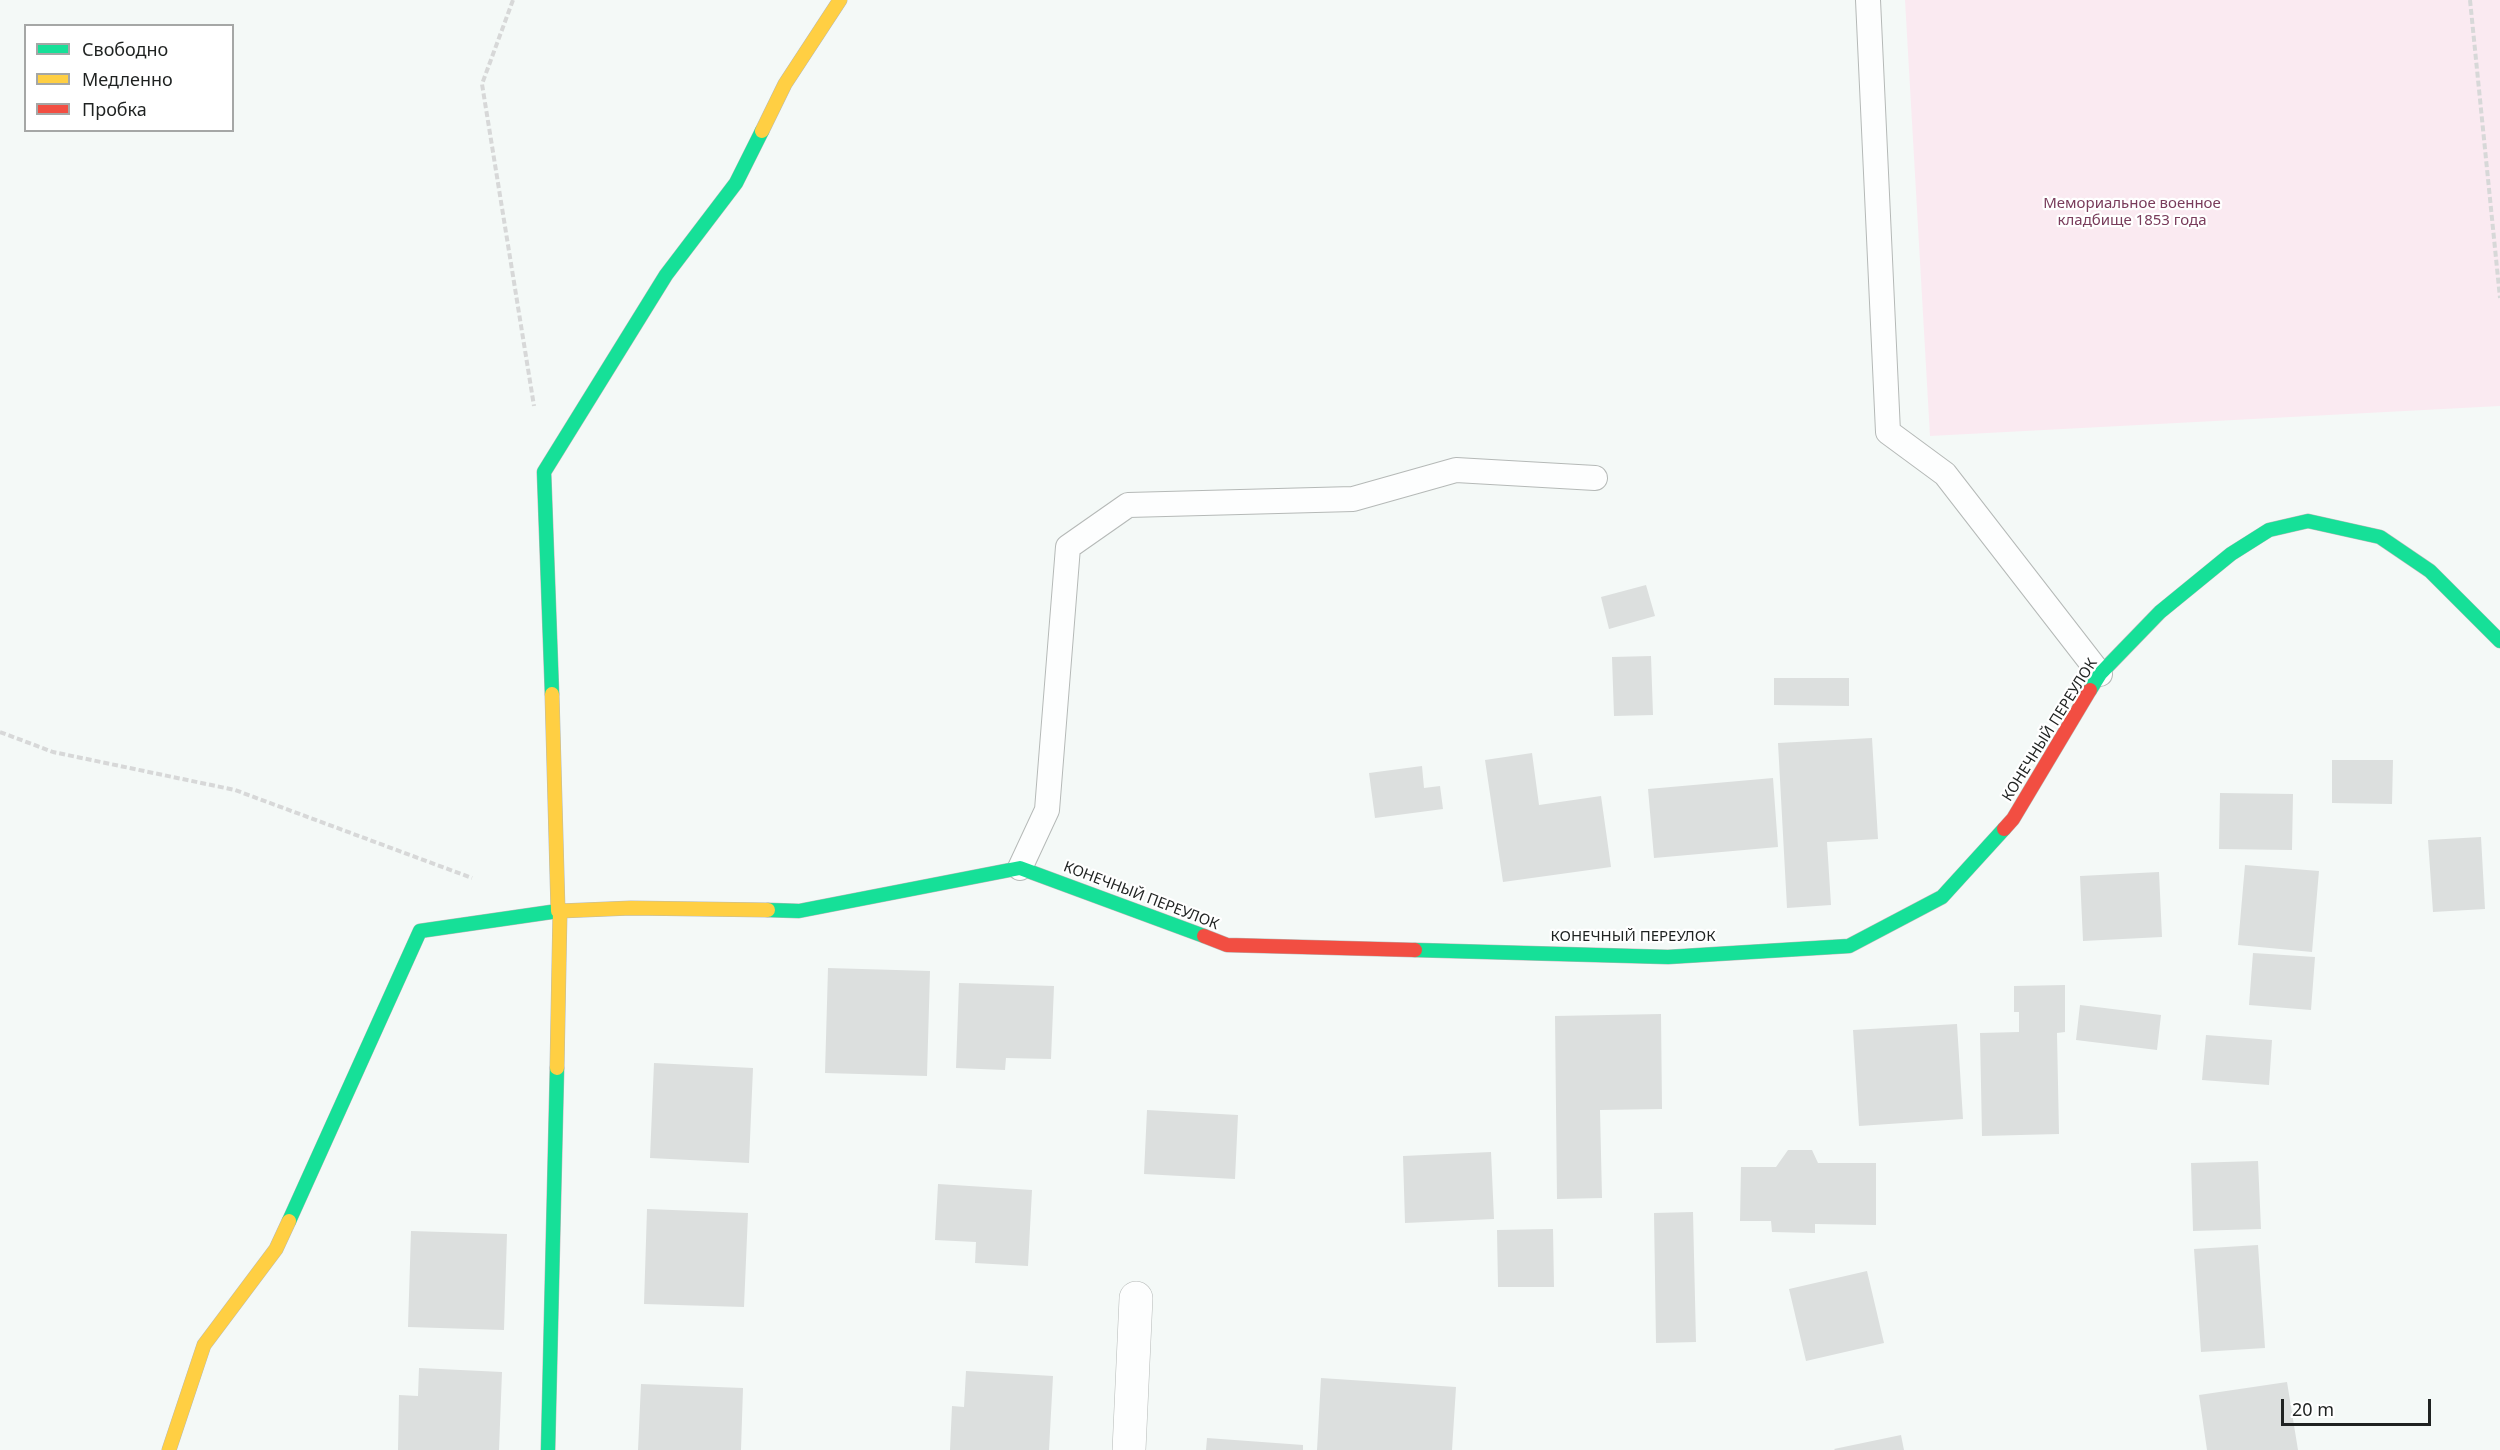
<!DOCTYPE html>
<meta charset="utf-8">
<style>
body{margin:0}
#map{position:relative;width:2500px;height:1450px;overflow:hidden;background:#f4f9f7;font-family:"Noto Sans",sans-serif}
canvas{display:block}
.legend{position:absolute;left:24px;top:24px;width:210px;height:108px;box-sizing:border-box;background:#fff;border:2px solid #a5a7a6;margin:0;padding:8px 10px;list-style:none;font-size:18px;color:#1f2221}
.legend li{display:flex;align-items:center;gap:12px;height:30px}
.legend b{width:30px;border:2px solid #a5a7a6}
.scale{position:absolute;left:2281px;top:1399px;width:150px;height:27px;box-sizing:border-box;border:3px solid #1f2221;border-top:0;padding-left:8px;font-size:18px;line-height:21px;white-space:nowrap;color:#1f2221;-webkit-text-stroke:4px #fff;paint-order:stroke}
</style>
<div id="map">
<canvas width="2500" height="1450"></canvas>
<ul class="legend">
<li><b style="height:8px;background:#16e098"></b>Свободно</li>
<li><b style="height:8px;background:#ffcf43"></b>Медленно</li>
<li><b style="height:8px;background:#f24e42"></b>Пробка</li>
</ul>
<div class="scale">20 m</div>
</div>
<script>
const c = document.querySelector('canvas').getContext('2d');
c.lineJoin = 'round';
function fillPath(path, color) { c.fillStyle = color; c.fill(path, 'evenodd'); }
function strokePath(path, color, width, dash) { c.strokeStyle = color; c.lineWidth = width; c.lineCap = dash ? 'butt' : 'round'; c.setLineDash(dash || []); c.stroke(path); }
function drawText(font, color, halo, rows, align = 'center') {
  c.font = font + ' "Noto Sans",sans-serif'; c.lineWidth = 4.5; c.setLineDash([]); c.textBaseline = 'middle'; c.strokeStyle = halo; c.fillStyle = color; for (const [text, x, y, turn = 0] of rows) {
    c.save(); c.translate(x, y); c.rotate((+turn || 0) * Math.PI / 180); c.textAlign = isNaN(turn) ? turn : align; if (halo) c.strokeText(text, 0, 0); c.fillText(text, 0, 0); c.restore();
  }
}
const green = new Path2D(`
 M1905 0H2500V406L1930 436Z`);
const building = new Path2D(`
 M1646 585 1655 616 1609 629 1601 597Z
 M1651 656 1653 715 1614 716 1612 657Z
 M1774 678H1849V706L1774 705Z
 M1872 738 1878 839 1827 842 1831 905 1787 908 1778 743Z
 M1532 753 1539 805 1601 796 1611 867 1503 882 1485 760Z
 M2332 760H2393L2392 804 2332 803Z
 M1422 766 1424 788 1440 786 1443 809 1375 818 1369 773Z
 M1773 778 1778 847 1654 858 1648 789Z
 M2220 793 2293 794 2292 850 2219 849Z
 M2481 837 2485 909 2433 912 2428 840Z
 M2245 865 2319 871 2312 952 2238 945Z
 M2159 872 2162 937 2083 941 2080 876Z
 M2253 953 2315 957 2311 1010 2249 1005Z
 M828 968 930 971 927 1076 825 1073Z
 M959 983 1054 986 1051 1059 1006 1058 1005 1070 956 1068Z
 M2065 985V1032L2057 1033 2059 1134 1982 1136 1980 1033 2019 1032V1012H2014V986Z
 M2080 1005 2161 1015 2157 1050 2076 1040Z
 M1661 1014 1662 1109 1600 1110 1602 1198 1557 1199 1555 1016Z
 M1957 1024 1963 1119 1859 1126 1853 1030Z
 M2206 1035 2272 1040 2269 1085 2202 1080Z
 M654 1063 753 1068 749 1163 650 1158Z
 M1147 1110 1238 1115 1235 1179 1144 1174Z
 M1788 1150H1812L1818 1163H1876V1225L1815 1224V1233L1772 1232 1771 1221H1740L1741 1167H1776Z
 M1491 1152 1494 1219 1405 1223 1403 1156Z
 M2258 1161 2261 1229 2193 1231 2191 1163Z
 M938 1184 1032 1190 1028 1266 975 1263 976 1242 935 1240Z
 M647 1209 748 1213 744 1307 644 1304Z
 M1693 1212 1696 1342 1656 1343 1654 1213Z
 M1553 1229 1554 1287H1498L1497 1230Z
 M411 1231 507 1234 504 1330 408 1327Z
 M2258 1245 2265 1348 2201 1352 2194 1249Z
 M1867 1271 1884 1343 1806 1361 1789 1289Z
 M419 1368 502 1372 499 1450H398L399 1395 418 1396Z
 M966 1371 1053 1376 1049 1450H950L952 1406 964 1407Z
 M1321 1378 1456 1387 1452 1450H1317Z
 M2287 1382 2298 1450H2207L2199 1395Z
 M641 1384 743 1388 741 1450H638Z
 M1901 1435 1904 1450H1835L1834 1449Z
 M1207 1438 1303 1445V1450H1206Z`);
const path = new Path2D(`
 M513 0 482 84 534 406
 M2470 0 2500 298
 M0 732 53 752 235 790 472 878`);
const lane = new Path2D(`
 M1868 0 1888 432 1945 474 2100 674
 M1020 868 1047 810 1068 547 1128 505 1353 499 1456 470 1595 478`);
const street = new Path2D(`
 M1129 1450 1136 1298`);
const fast = new Path2D(`
 M2090 690 2100 674 2160 612 2231 554 2269 530 2308 521 2380 537 2430 571 2500 641
 M552 694 544 472 666 275 736 183 762 131
 M768 910 799 911 1020 868 1204 936
 M1415 950 1668 957 1849 946 1942 897 2004 829
 M289 1221 420 931 558 911
 M548 1450 557 1068`);
const slow = new Path2D(`
 M762 131 785 84 840 0
 M552 694 558 911
 M557 1068 560 911 631 908 768 910
 M169 1450 204 1345 276 1249 289 1221`);
const jam = new Path2D(`
 M2004 829 2013 819 2090 690
 M1204 936 1227 945 1415 950`);
const parkNames = [
 ["Мемориальное военное",2132,204],
 ["кладбище 1853 года",2132,221]
];
const streetNames = [
 ["КОНЕЧНЫЙ ПЕРЕУЛОК",2050,730,-58],
 ["КОНЕЧНЫЙ ПЕРЕУЛОК",1141,896,21],
 ["КОНЕЧНЫЙ ПЕРЕУЛОК",1633,937]
];
fillPath(green, '#faeaf1');
fillPath(building, '#dcdfde');
strokePath(lane, '#b5b9b7', 26);
strokePath(street, '#b5b9b7', 34);
strokePath(fast, '#b5b9b7', 15);
strokePath(slow, '#b5b9b7', 15);
strokePath(jam, '#b5b9b7', 15);
strokePath(path, '#d7d8d8', 4, [6, 3]);
strokePath(lane, '#fdfefe', 24);
strokePath(street, '#fdfefe', 33);
strokePath(fast, '#16e098', 14);
strokePath(slow, '#ffcf43', 14);
strokePath(jam, '#f24e42', 14);
drawText('15px', '#793c5b', '#fff', parkNames);
drawText('15px', '#1f2221', '#fff', streetNames);
</script>
